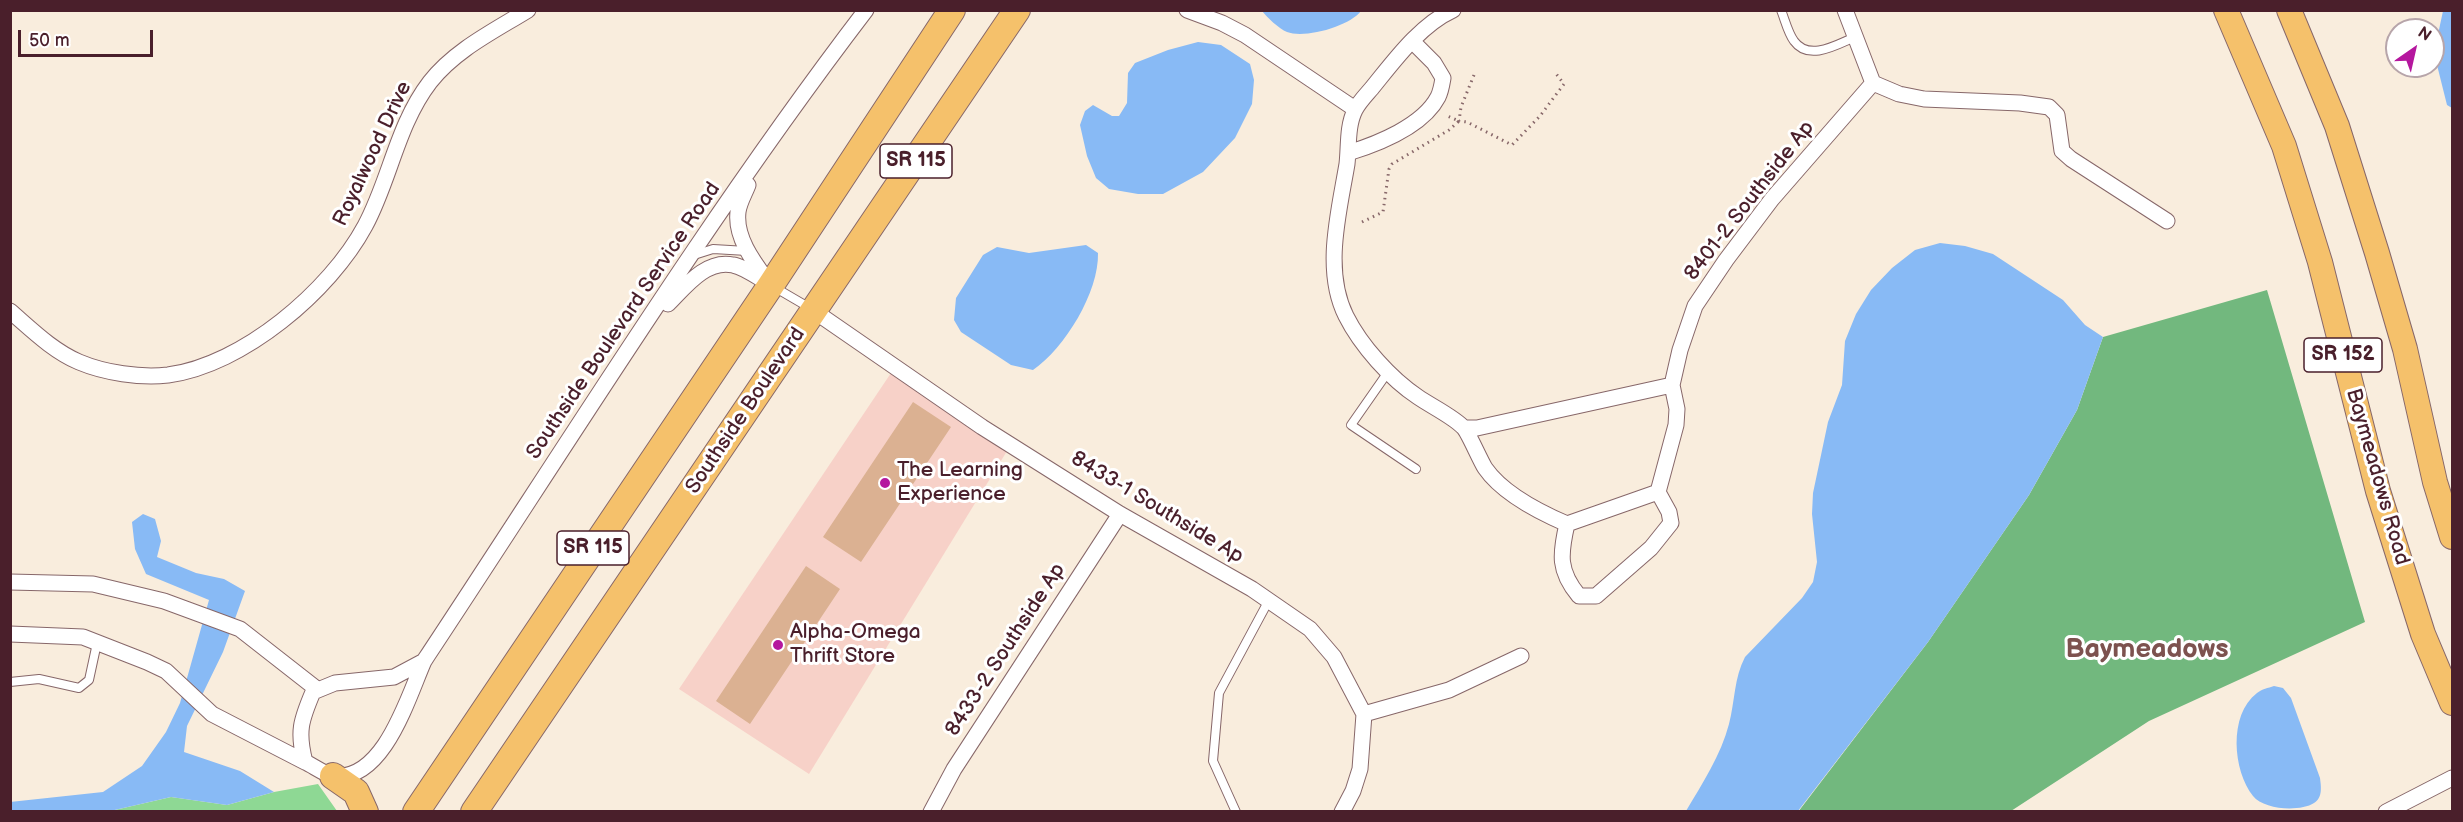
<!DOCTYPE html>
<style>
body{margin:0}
#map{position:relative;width:2463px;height:822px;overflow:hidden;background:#f9eddd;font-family:"Balsamiq Sans",sans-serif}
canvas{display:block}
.frame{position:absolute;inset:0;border:12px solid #4a1f2b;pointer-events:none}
.north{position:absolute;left:2385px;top:18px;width:60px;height:60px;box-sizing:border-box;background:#fff;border:2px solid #b7a5aa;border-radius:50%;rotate:34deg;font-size:16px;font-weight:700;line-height:24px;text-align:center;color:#4a1f2b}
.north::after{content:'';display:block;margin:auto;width:21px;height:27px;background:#b5179e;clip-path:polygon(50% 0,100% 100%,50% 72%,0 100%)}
.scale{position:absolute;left:18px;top:30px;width:135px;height:27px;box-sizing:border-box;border:3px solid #4a1f2b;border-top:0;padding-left:8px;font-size:18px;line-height:21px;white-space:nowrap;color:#4a1f2b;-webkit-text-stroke:4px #fff;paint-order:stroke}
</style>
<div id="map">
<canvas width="2463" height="822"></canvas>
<div class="frame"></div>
<div class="north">N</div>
<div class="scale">50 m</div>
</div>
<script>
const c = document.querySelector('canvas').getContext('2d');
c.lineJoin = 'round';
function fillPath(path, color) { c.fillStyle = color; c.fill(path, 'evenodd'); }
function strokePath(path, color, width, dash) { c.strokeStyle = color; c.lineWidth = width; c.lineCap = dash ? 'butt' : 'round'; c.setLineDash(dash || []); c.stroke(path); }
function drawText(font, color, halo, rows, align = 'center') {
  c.font = font + ' "Balsamiq Sans",sans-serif'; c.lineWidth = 6; c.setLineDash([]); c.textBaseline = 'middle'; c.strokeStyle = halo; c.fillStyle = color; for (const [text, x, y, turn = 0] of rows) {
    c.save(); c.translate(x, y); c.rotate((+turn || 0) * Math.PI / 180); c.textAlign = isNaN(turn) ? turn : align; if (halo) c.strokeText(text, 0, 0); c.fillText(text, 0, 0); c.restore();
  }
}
const built = new Path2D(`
 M891 373 1007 451 809 774 679 689Z`);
const green = new Path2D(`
 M318 784 337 811 106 812 171 797 227 805 274 792Z`);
const forest = new Path2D(`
 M2267 290 2365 622 2149 721 2011 811 1798 812 1928 642 2029 495 2077 410 2103 337Z`);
const water = new Path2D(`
 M1262 11H1361C1350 26 1305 39 1287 32 1279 29 1267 17 1262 11Z
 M2443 11H2452V108L2447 105 2434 53Z
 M1198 42 1221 45 1250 64 1254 80 1252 104 1235 138 1203 172 1163 194H1138L1109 189 1096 178 1087 156 1080 125 1085 111 1093 105 1112 116H1119L1127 103 1128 73 1135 63 1168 50Z
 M1940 243 1965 246 1993 254 2063 300 2085 325 2103 337 2077 410 2029 495 1928 642 1798 811H1686C1702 784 1721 755 1729 724 1735 701 1734 678 1745 657L1802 598 1813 582 1817 562 1812 514 1813 493 1828 422 1842 385 1845 341 1856 314 1871 290 1892 268 1915 250Z
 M1086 245 1098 253C1099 292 1065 348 1033 370L1011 365 961 332 954 320 956 298 983 255 997 247 1029 253Z
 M143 514 155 519 161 541 157 557 196 573 224 579 245 591 223 652 187 726 184 752 240 771 274 792 227 805 171 797 106 812 11 811 10 802 103 792 142 766 166 732 180 703 209 600 146 574 135 549 132 522Z
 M2274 686 2283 688 2291 698 2320 778C2321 786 2323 798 2314 803 2300 812 2264 810 2253 796 2233 771 2228 715 2257 693 2262 689 2268 688 2274 686Z`);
const building = new Path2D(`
 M913 402 951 427 861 562 823 537Z
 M806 566 840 589 750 724 716 701Z`);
const path = new Path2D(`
 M1474 75 1461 107 1459 121 1467 122 1512 145 1540 116 1564 84 1554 71
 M1362 222 1383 212 1389 169 1392 164 1449 130 1459 121 1445 115`);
const service = new Path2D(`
 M1781 10C1785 20 1788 33 1794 41 1809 62 1838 44 1855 37
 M694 255 713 249 747 251
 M774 287 810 308
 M1388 372 1351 425 1416 469
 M10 682 39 679 79 688 89 680 97 643
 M1236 812 1213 761 1219 693 1269 600`);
const minor = new Path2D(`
 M1187 10 1222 23 1245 35 1355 109
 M1453 10C1420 25 1394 61 1372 88 1366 95 1359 102 1355 110 1347 126 1349 146 1347 164 1339 212 1323 270 1346 316 1361 346 1391 379 1418 397 1431 406 1454 417 1464 428 1469 434 1479 458 1485 468 1503 494 1539 512 1567 524
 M1845 10 1873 83
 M1873 83 1899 94 1924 99 2020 103 2049 107 2057 115 2062 151 2071 159 2167 221
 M1348 153C1377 144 1423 126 1438 97 1441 91 1442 84 1443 78L1434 63 1413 42
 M748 185C745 193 739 203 738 212 735 237 753 261 767 280
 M668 304C685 287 706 259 733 265 745 267 760 279 771 285
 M10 311C32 330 53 351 79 362 105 373 140 378 168 375 243 365 330 291 365 226 390 180 397 125 430 82 455 50 494 31 528 10
 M814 311 982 427 1120 514 1252 589 1310 629 1334 657 1364 714 1360 769 1353 791 1342 812
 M1464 428H1477L1672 385
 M1567 524C1560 554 1558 571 1579 596H1596L1651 548 1671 523 1669 512 1658 492 1676 425 1677 409 1672 385 1680 350 1695 306 1726 260 1772 199 1873 83
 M1567 524 1658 492
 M10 582 93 584 164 601 240 629 318 690
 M10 634 83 637 147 662 166 671 212 714 305 762
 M424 661 394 677 335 683 313 692C301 720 297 732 305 762 314 766 325 775 334 776 384 781 408 697 424 661 569 442 707 218 866 10
 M1364 714 1449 690 1521 656
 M931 812 954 769 1120 514
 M2386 812 2452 778`);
const primary = new Path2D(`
 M2226 10 2284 146 2320 262 2378 491 2423 634 2452 703
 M2289 10 2337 126 2377 253 2405 349 2435 482 2452 537`);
const trunk = new Path2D(`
 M333 776 356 792 365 812
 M416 812 771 285 952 10
 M474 812 1017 10`);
const markers = [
 [885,483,6,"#b5179e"],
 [778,645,6,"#b5179e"]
];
const shields = [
 [916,161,72],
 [2343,355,78],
 [593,548,72]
];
const shieldNames = [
 ["SR 115",916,161],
 ["SR 152",2343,355],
 ["SR 115",593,548]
];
const streetNames = [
 ["Royalwood Drive",373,154,-65],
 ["8401-2 Southside Ap",1750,201,-52],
 ["Southside Boulevard Service Road",624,321,-56],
 ["Southside Boulevard",746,411,-56],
 ["Baymeadows Road",2377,477,74],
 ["8433-1 Southside Ap",1157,508,31],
 ["8433-2 Southside Ap",1006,650,-57]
];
const poiNames = [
 ["The Learning",897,471],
 ["Experience",897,495],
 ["Alpha-Omega",790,633],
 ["Thrift Store",790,657]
];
const districtNames = [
 ["Baymeadows",2147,650]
];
fillPath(built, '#f7d1c8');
fillPath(green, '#8ed894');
fillPath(forest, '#72b87e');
fillPath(water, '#88baf5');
fillPath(building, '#dbb192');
strokePath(service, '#876769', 10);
strokePath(minor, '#876769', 17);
strokePath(primary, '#876769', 26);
strokePath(trunk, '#876769', 28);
strokePath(path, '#876769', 3, [1.5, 4.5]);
strokePath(service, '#fff', 8);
strokePath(minor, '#fff', 15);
strokePath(primary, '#f5c16b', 24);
strokePath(trunk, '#f5c16b', 26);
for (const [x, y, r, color] of markers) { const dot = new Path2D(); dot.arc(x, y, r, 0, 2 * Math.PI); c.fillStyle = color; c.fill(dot); strokePath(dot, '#fff', 2); }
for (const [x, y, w] of shields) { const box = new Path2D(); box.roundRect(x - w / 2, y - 17, w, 34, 4.5); c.fillStyle = '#fff'; c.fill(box); strokePath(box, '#4a1f2b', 1.5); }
drawText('bold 20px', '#4a1f2b', null, shieldNames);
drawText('21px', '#4a1f2b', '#fff', streetNames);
drawText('21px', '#4a1f2b', '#fff', poiNames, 'left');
drawText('bold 27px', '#7d524f', '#fff', districtNames);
</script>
